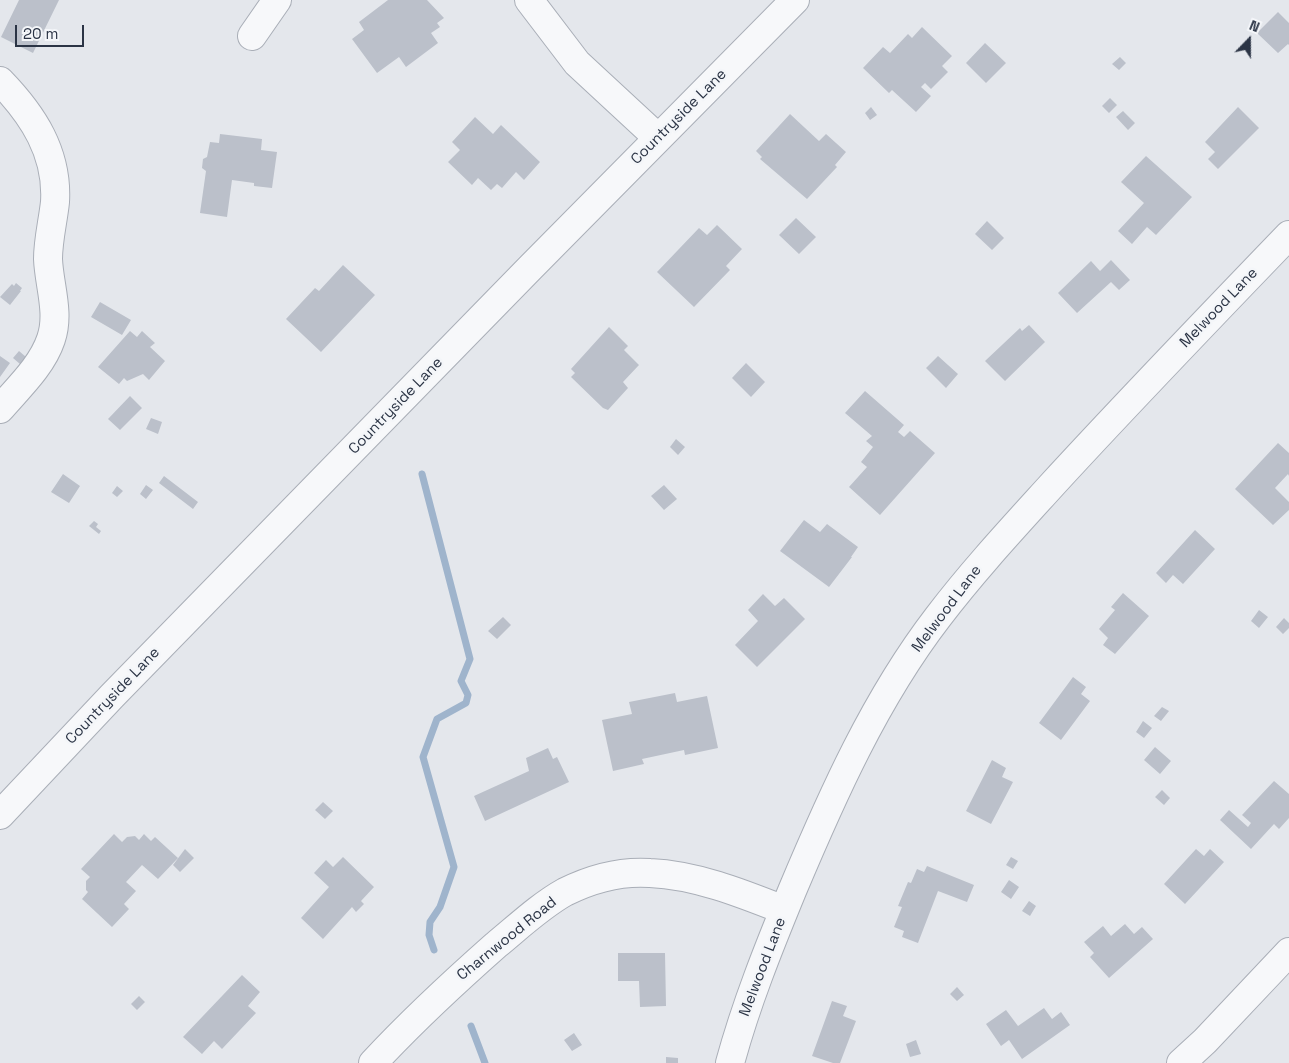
<!DOCTYPE html>
<style>
body{margin:0}
#map{position:relative;width:1289px;height:1063px;overflow:hidden;background:#e4e7ec;font-family:"Space Grotesk",sans-serif}
canvas{display:block}
.north{position:absolute;left:1224px;top:15px;width:50px;height:50px;-webkit-text-stroke:4px #f4f6f9;paint-order:stroke;rotate:22deg;font-size:14px;font-weight:700;line-height:20px;text-align:center;color:#2b3445}
.north::after{content:'';display:block;margin:auto;width:18px;height:22px;background:#2b3445;clip-path:polygon(50% 0,100% 100%,50% 72%,0 100%)}
.scale{position:absolute;left:15px;top:25px;width:69px;height:22px;box-sizing:border-box;border:2px solid #2b3445;border-top:0;padding-left:6px;font-size:15px;line-height:18px;white-space:nowrap;color:#2b3445;-webkit-text-stroke:4px #f4f6f9;paint-order:stroke}
</style>
<div id="map">
<canvas width="1289" height="1063"></canvas>
<div class="north">N</div>
<div class="scale">20 m</div>
</div>
<script>
const c = document.querySelector('canvas').getContext('2d');
c.lineJoin = 'round';
function strokePath(path, color, width, dash) { c.strokeStyle = color; c.lineWidth = width; c.lineCap = dash ? 'butt' : 'round'; c.setLineDash(dash || []); c.stroke(path); }
function fillPath(path, color) { c.fillStyle = color; c.fill(path, 'evenodd'); }
function drawText(font, color, halo, rows, align = 'center') {
  c.font = font + ' "Space Grotesk",sans-serif'; c.lineWidth = 5; c.setLineDash([]); c.textBaseline = 'middle'; c.strokeStyle = halo; c.fillStyle = color; for (const [text, x, y, turn = 0] of rows) {
    c.save(); c.translate(x, y); c.rotate((+turn || 0) * Math.PI / 180); c.textAlign = isNaN(turn) ? turn : align; if (halo) c.strokeText(text, 0, 0); c.fillText(text, 0, 0); c.restore();
  }
}
const stream = new Path2D(`
 M422 474 470 659 461 681 468 695 466 703 437 719 423 757 454 867 440 907 430 922 429 935 434 950
 M471 1026 485 1063`);
const building = new Path2D(`
 M19 0H59L33 53 1 37Z
 M388 0H427L444 18 437 23 440 27 431 33 438 43 406 67 399 57 377 73 352 39 364 30 359 22Z
 M1278 12 1289 23V45L1288 44 1278 53 1257 33Z
 M922 27 952 56 942 66 948 72 931 89 925 83 921 87 931 96 916 112 892 90 889 93 863 68 883 47 890 53 908 34 912 38Z
 M985 43 1006 63 986 83 966 63Z
 M1120 57 1126 63 1119 70 1112 64Z
 M1110 98 1117 105 1109 113 1102 106Z
 M871 107 877 115 870 120 865 113Z
 M1238 107 1259 128 1218 169 1208 159 1215 152 1205 142Z
 M1123 111 1135 123 1128 130 1116 117Z
 M790 114 819 141 826 134 846 152 835 165 837 167 807 199 760 159 762 157 756 151Z
 M475 117 493 134 501 125 540 162 524 180 516 172 502 188 497 184 491 190 478 178 472 185 448 162 460 150 452 142Z
 M220 134 262 139 261 150 277 152 272 188 254 186V183L232 180 227 217 200 213 206 171 202 168 203 159 207 157 210 142 219 143Z
 M1146 156 1192 197 1156 235 1147 227 1132 244 1118 231 1144 203 1121 182Z
 M796 218 816 237 799 254 779 235Z
 M987 221 1004 238 992 250 975 234Z
 M717 225 742 249 726 266 730 270 694 307 657 272 699 228 707 235Z
 M1111 260 1130 280 1119 290 1111 282 1077 313 1058 293 1091 261 1100 271Z
 M343 265 375 295 321 352 286 319 315 288 319 291Z
 M16 283 22 288 20 291H21L10 305 0 297 12 284 14 286Z
 M100 302 131 320 122 335 91 317Z
 M1029 325 1045 342 1005 381 985 361 1020 328 1022 331Z
 M609 327 628 346 624 350 639 365 623 382 628 388 608 410 603 408 571 377 575 373 571 369Z
 M130 331 137 337 142 331 155 343 150 347 165 361 149 380 143 374 127 381 124 378 119 384 98 367Z
 M19 351 26 357 20 364 13 358Z
 M0 356 10 363 0 377Z
 M938 356 958 374 946 388 926 368Z
 M746 363 765 382 751 397 732 378Z
 M865 391 904 425 898 432 904 437 910 431 935 453 880 515 849 487 867 467 861 462 873 447 866 441 872 436 845 413Z
 M130 396 142 408 120 430 108 419Z
 M151 418 162 422 158 434 146 429Z
 M676 439 685 447 678 455 670 447Z
 M1278 443 1289 453V476L1288 474 1275 488 1289 502V510L1273 525 1235 489Z
 M63 474 80 486 69 503 51 492Z
 M164 476 198 502 193 509 159 483Z
 M146 485 153 490 146 499 140 494Z
 M664 485 677 499 664 510 651 496Z
 M117 486 123 491 117 497 112 493Z
 M804 520 820 532 827 524 858 547 851 557H852L829 587 780 551Z
 M94 521 98 524 96 527 101 531 99 534 89 526Z
 M1195 530 1215 549 1183 584 1173 575 1166 583 1156 573Z
 M1123 593 1149 616 1115 654 1103 645 1108 638 1099 629 1115 610 1111 607Z
 M763 594 775 606 784 598 805 619 757 667 735 645 758 621 748 610Z
 M1259 610 1268 617 1259 628 1251 621Z
 M503 617 511 625 497 639 488 631Z
 M1284 618 1289 623V628L1283 634 1276 627Z
 M1073 677 1086 687 1081 694 1090 701 1061 740 1039 723Z
 M675 693 677 702 707 696 718 748 685 755 684 750 642 759 644 764 613 771 602 720 632 714 629 702Z
 M1162 707 1169 711 1161 721 1154 716Z
 M1143 721 1152 728 1144 738 1136 732Z
 M1155 747 1171 761 1160 774 1144 760Z
 M548 748 553 759 557 757 569 782 485 821 474 796 529 771 526 758Z
 M992 760 1006 768 1002 777 1013 782 991 824 966 811Z
 M1274 781 1289 794V818L1279 829 1274 824 1251 849 1220 820 1229 810 1248 827 1251 823 1242 815Z
 M1162 790 1170 798 1164 805 1155 797Z
 M323 802 333 811 325 819 315 810Z
 M114 834 122 842 127 837 135 836 139 840 144 834 151 841 155 837 178 858 158 879 142 865 126 882 136 891 124 904 129 909 112 927 82 899 88 892 86 890V881L90 877 81 869Z
 M185 849 194 858 180 872 173 865Z
 M1196 849 1204 856 1210 849 1224 862 1185 904 1164 884Z
 M343 857 374 887 361 901 364 904 356 912 352 907 323 939 301 918 329 887 314 873 326 860 333 867Z
 M1011 857 1018 861 1013 869 1006 865Z
 M927 866 974 885 967 902 938 891 918 943 902 937 904 931 894 927 902 907 898 906 908 882 911 883 917 869 924 872Z
 M1009 880 1019 887 1011 899 1001 892Z
 M1029 901 1036 906 1030 916 1022 911Z
 M1125 924 1134 934 1142 927 1153 939 1109 978 1090 957 1094 953 1084 942 1103 926 1111 936Z
 M618 953H665L666 1006 640 1007 639 981H618Z
 M242 975 260 992 248 1006 256 1013 222 1049 214 1041 202 1054 183 1037Z
 M957 987 964 995 957 1001 950 994Z
 M139 996 145 1002 137 1010 131 1004Z
 M832 1001 847 1006 843 1016 856 1021 840 1063H833L812 1056Z
 M1044 1008 1052 1019 1061 1012 1070 1025 1022 1059 1009 1040 1001 1046 986 1024 1006 1010 1018 1026Z
 M574 1033 582 1045 572 1051 564 1040Z
 M916 1040 921 1054 910 1057 906 1044Z
 M666 1057 678 1058V1063H666Z`);
const minor = new Path2D(`
 M529 0 577 63 658 138
 M252 36 277 0
 M0 81C33 115 58 153 55 202 53 221 48 240 48 259 49 285 60 313 51 339 42 366 18 388 0 409
 M0 815 112 696 530 268 795 0
 M373 1063C412 1021 453 983 496 945 518 927 540 906 565 892 591 879 621 871 650 873 696 875 741 893 784 910
 M730 1063C746 1004 769 947 792 891 832 796 875 699 938 617 973 571 1012 529 1051 486 1129 401 1209 318 1289 235
 M1181 1063 1205 1041 1289 952`);
const streetNames = [
 ["Countryside Lane",679,117,-45],
 ["Melwood Lane",1219,308,-46],
 ["Countryside Lane",396,406,-46],
 ["Melwood Lane",947,609,-53],
 ["Countryside Lane",113,696,-46],
 ["Charnwood Road",507,939,-39],
 ["Melwood Lane",763,967,-69]
];
strokePath(stream, '#9fb4cc', 7);
fillPath(building, '#bbc0ca');
strokePath(minor, '#a9aeb7', 30);
strokePath(minor, '#f7f8fa', 28);
drawText('15px', '#2b3445', '#f4f6f9', streetNames);
</script>
